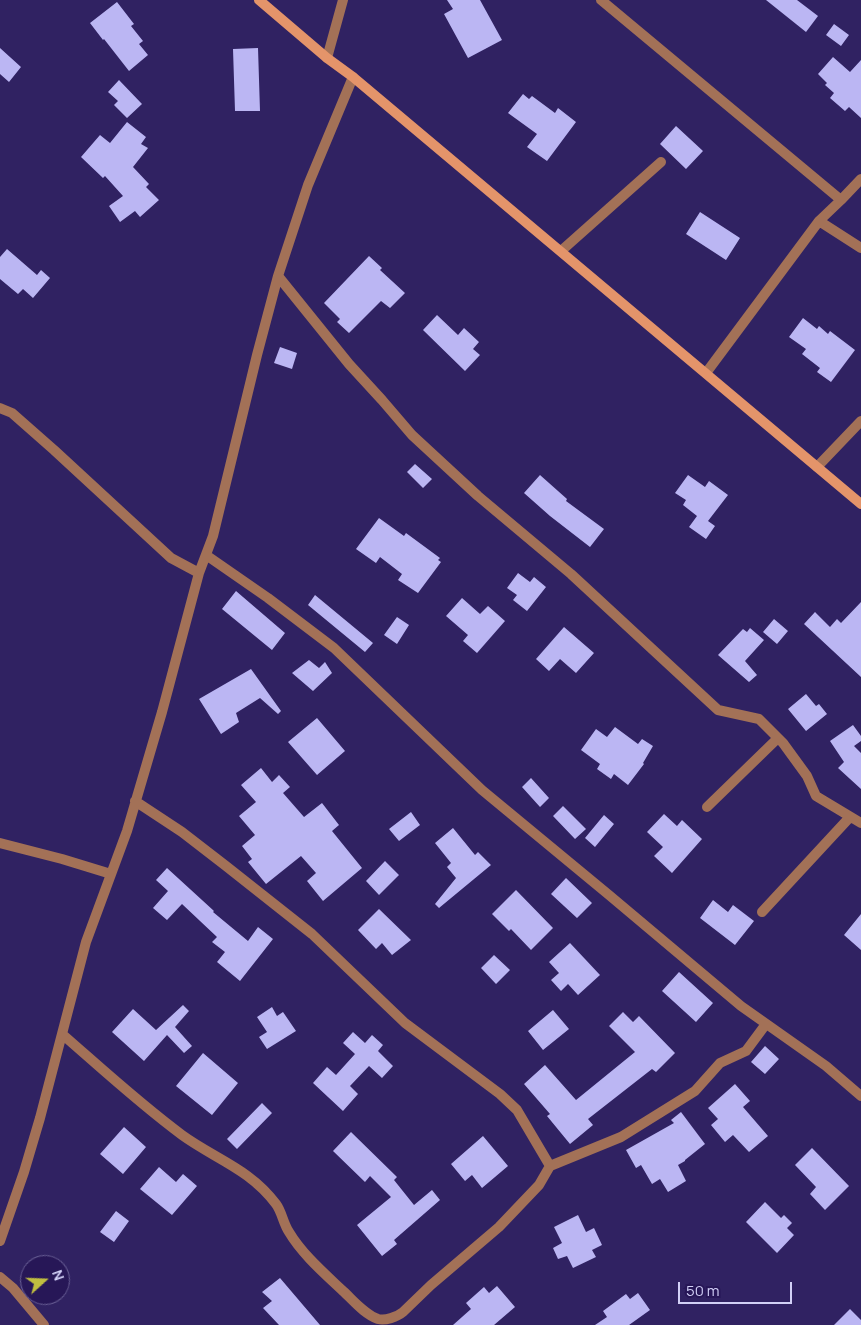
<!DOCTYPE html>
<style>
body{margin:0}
#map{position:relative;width:861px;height:1325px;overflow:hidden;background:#302262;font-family:Manrope,sans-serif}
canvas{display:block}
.north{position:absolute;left:20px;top:1255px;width:50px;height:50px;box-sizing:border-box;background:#271757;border:1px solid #6b6197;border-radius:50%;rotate:70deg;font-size:14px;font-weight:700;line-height:20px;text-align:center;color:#d2d0f7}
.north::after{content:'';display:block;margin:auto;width:18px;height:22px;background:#c0be40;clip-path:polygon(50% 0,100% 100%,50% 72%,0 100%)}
.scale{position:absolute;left:678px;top:1282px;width:114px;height:22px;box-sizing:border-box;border:2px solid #d2d0f7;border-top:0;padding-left:6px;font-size:15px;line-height:18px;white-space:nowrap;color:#d2d0f7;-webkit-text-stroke:4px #271757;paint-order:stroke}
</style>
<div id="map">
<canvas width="861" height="1325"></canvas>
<div class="north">N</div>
<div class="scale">50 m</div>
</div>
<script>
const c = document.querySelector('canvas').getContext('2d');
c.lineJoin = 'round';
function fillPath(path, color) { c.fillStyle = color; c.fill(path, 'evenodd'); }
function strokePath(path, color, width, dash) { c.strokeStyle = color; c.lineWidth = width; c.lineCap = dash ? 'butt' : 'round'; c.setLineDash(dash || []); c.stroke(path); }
const building = new Path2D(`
 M447 0H480L502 40 468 58 444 14 453 9Z
 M766 0H797L818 16 806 32Z
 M117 2 134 24 131 26 143 41 139 44 148 55 129 71 104 39 103 40 90 23Z
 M834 24 849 35 841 46 826 35Z
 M0 48 21 67 9 82 0 74Z
 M258 48 260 111H235L233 49Z
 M833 57 850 72 861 60V118L849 107 845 111 830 98 834 93 825 85 827 83 818 74Z
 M119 80 142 104 127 118 114 105 118 101 108 92Z
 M523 94 529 99 532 96 555 113 558 108 576 122 547 161 527 147 537 134 508 113Z
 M127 122 146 137 141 144 148 148 133 167 149 184 146 187 159 200 140 217 135 211 120 222 109 206 123 196 105 176 103 178 81 157 100 135 110 143Z
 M676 126 703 151 686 169 660 144Z
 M700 212 740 238 726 260 686 234Z
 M7 249 37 275 41 270 50 278 33 298 23 289 18 294 0 279V257Z
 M369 256 382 268 380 270 405 293 390 308 381 301 349 333 337 322 340 319 324 303Z
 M437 315 458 335 464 328 479 342 473 349 480 355 465 371 423 330Z
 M803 318 817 329 819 326 828 334 830 331 855 350 831 382 817 372 820 368 802 354 806 349 789 337Z
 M280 347 297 353 292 369 274 363Z
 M415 464 432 479 423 488 407 472Z
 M540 475 567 499 566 501 604 529 590 547 550 516 524 493Z
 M688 475 705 487 709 481 728 495 708 521 715 526 706 539 689 527 697 516 683 505 686 500 675 493Z
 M379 518 404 536 406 533 440 558 438 560 441 562 418 593 398 580 402 574 380 557 376 563 356 549Z
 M518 573 530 582 534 577 546 587 527 611 513 600 517 595 507 588Z
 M236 591 285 633 272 650 222 609Z
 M315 595 373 643 365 652 308 605Z
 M462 598 480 614 488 606 505 621 477 653 463 641 468 635 446 616Z
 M861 602V677L804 624 815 612 830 627 837 619 841 623Z
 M397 617 409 625 397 644 384 635Z
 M774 619 788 631 777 644 763 632Z
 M564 627 594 653 576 673 560 659 549 671 536 659Z
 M750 628 764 640 745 661 757 675 749 682 718 655 743 629 747 632Z
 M309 660 319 668 325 662 332 673 313 691 292 673Z
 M251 669 281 711 278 714 260 698 236 713 239 722 221 734 199 699Z
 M806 694 816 706 819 704 827 714 806 731 788 709Z
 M317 718 345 751 317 775 288 742Z
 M853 725 861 736V741L854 746 861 753V789L838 768 844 762 830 741Z
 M615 727 638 744 642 739 653 746 643 763 644 764 628 785 614 774 611 779 597 769 600 764 581 750 596 729 607 737Z
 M261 768 272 782 279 775 290 787 283 793 304 817 322 803 339 825 332 831 362 868 323 901 307 881 316 873 301 856 266 884 248 862 252 859 242 846 255 835 239 816 256 802 241 785Z
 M531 778 549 798 540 807 522 787Z
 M563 806 586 829 575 839 553 816Z
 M411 812 420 825 399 841 389 829Z
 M664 814 677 826 682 820 702 839 672 873 654 856 663 847 647 832Z
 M604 815 614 824 595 847 585 838Z
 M453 828 475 855 478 852 491 865 439 908 435 904 456 878 447 867 451 863 435 843Z
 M385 861 399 875 379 895 366 881Z
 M167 868 214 911 213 912 248 941 258 927 273 939 240 981 217 962 225 952 212 942 217 937 182 904 167 920 153 908 168 891 156 880Z
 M566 878 592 903 577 918 551 894Z
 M516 890 553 928 531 950 511 929 509 931 492 914Z
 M713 900 728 912 733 905 754 921 735 945 700 918Z
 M379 909 411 940 392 955 382 943 376 949 358 930Z
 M861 914V950L844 935Z
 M570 943 600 975 578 995 568 984 561 991 551 980 559 973 549 962Z
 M494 955 510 970 496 984 481 968Z
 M679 972 713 1003 696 1022 662 991Z
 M183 1005 189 1011 175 1027 192 1046 184 1053 167 1035 144 1061 112 1032 133 1009 156 1030Z
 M272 1007 277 1016 283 1012 296 1031 267 1049 259 1037 267 1032 257 1017Z
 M553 1010 569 1029 543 1050 528 1031Z
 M623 1012 633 1022 639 1016 675 1053 656 1072 652 1069 588 1119 593 1125 570 1144 547 1116 550 1114 524 1084 545 1065 576 1100 635 1052 609 1026Z
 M353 1032 365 1043 372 1035 383 1045 378 1051 393 1066 382 1078 369 1066 350 1086 358 1094 343 1111 313 1083 327 1067 336 1075 355 1054 343 1043Z
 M765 1046 779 1059 765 1074 751 1062Z
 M203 1053 238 1083 212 1115 176 1086Z
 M735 1084 750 1101 743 1107 768 1136 749 1152 733 1135 725 1142 711 1125 718 1119 708 1108Z
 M262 1103 272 1113 237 1149 227 1139Z
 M681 1112 705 1144 685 1160V1161L678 1165 686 1181 668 1192 660 1179 652 1184 641 1165 636 1168 626 1150 674 1123 671 1120Z
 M124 1127 146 1147 123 1174 100 1154Z
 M351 1132 397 1177 394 1180 414 1205 432 1190 440 1200 394 1240 397 1244 382 1256 357 1225 391 1197 370 1176 365 1182 333 1151Z
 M483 1136 508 1166 482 1188 472 1175 465 1181 451 1164Z
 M812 1148 849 1186 825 1210 810 1194 816 1187 795 1165Z
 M159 1167 176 1182 183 1174 197 1186 172 1215 140 1189Z
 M765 1202 781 1218 784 1215 792 1223 787 1228 794 1235 777 1253 746 1222Z
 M116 1211 129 1221 114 1242 100 1232Z
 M578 1215 586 1232 594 1228 602 1245 592 1250 596 1257 573 1268 567 1256 558 1259 553 1248 562 1243 554 1227Z
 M280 1278 320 1325H279L263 1308 272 1301 262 1292Z
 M497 1286 515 1307 494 1325H453L471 1309 466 1303 484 1287 489 1293Z
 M638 1293 650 1310 629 1325H595L607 1317 603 1311 626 1294 630 1299Z
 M850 1309 861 1320V1325H834Z`);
const street = new Path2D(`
 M601 0 841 200
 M327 58 343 0
 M819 221 861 248
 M561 251 661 162
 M278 276 349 364 382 400 412 435 478 496 571 574 718 710 759 719 783 743 807 776 816 796 861 823
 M706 373 819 221 841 200 861 179
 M0 408 12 413 54 450 171 558 199 573 213 536 257 355 278 276 308 185 353 77
 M817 467 861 421
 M206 555 268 598 334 648 482 790 609 895 741 1006 826 1066 861 1096
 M135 801 182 832 226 866 312 934 405 1023 500 1094 517 1110 550 1166
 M707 807 778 738
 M0 843 62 859 111 874
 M762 912 850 817
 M62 1034C101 1068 140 1104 182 1135 215 1159 250 1169 276 1204 282 1212 283 1223 289 1232 302 1254 324 1273 343 1291 353 1300 364 1314 378 1319 385 1321 397 1317 403 1312L431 1285 499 1227 539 1185 550 1166 621 1137 695 1091 720 1063 746 1051 766 1024
 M0 1241 24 1172 40 1118 86 942 127 831 162 712 199 573
 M0 1277 13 1288 44 1325`);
const secondary = new Path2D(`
 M259 0 327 58 353 77 861 504`);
fillPath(building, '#bbb6f3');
strokePath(street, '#a37157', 10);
strokePath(secondary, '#e4946a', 10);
</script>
